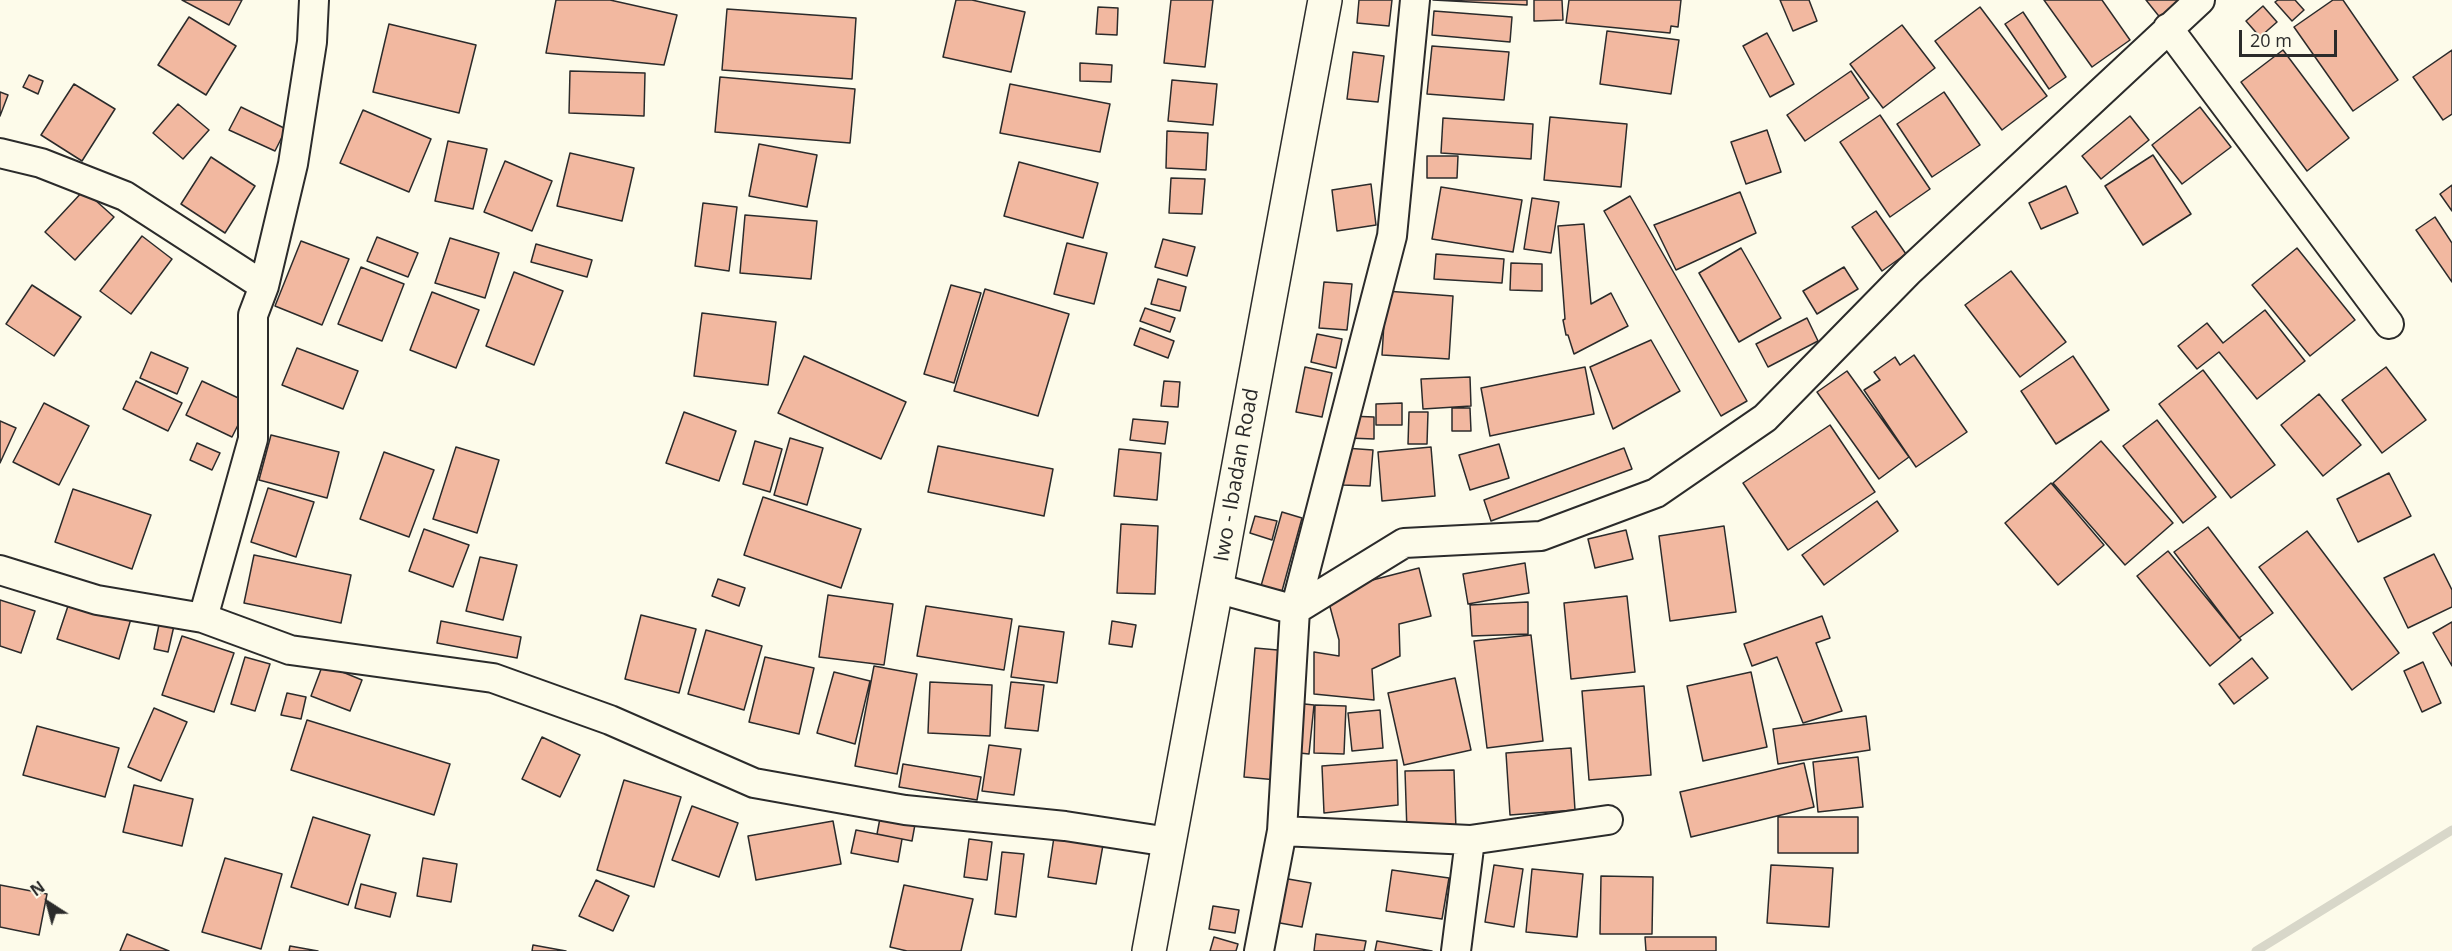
<!DOCTYPE html>
<style>
body{margin:0}
#map{position:relative;width:2452px;height:951px;overflow:hidden;background:#fdfbea;font-family:"Open Sans",sans-serif}
canvas{display:block}
.north{position:absolute;left:18px;top:873px;width:60px;height:60px;-webkit-text-stroke:4px #fdfbea;paint-order:stroke;rotate:324deg;font-size:16px;font-weight:700;line-height:24px;text-align:center;color:#2b2b2b}
.north::after{content:'';display:block;margin:auto;width:21px;height:27px;background:#2b2b2b;clip-path:polygon(50% 0,100% 100%,50% 72%,0 100%)}
.scale{position:absolute;left:2239px;top:30px;width:98px;height:27px;box-sizing:border-box;border:3px solid #2b2b2b;border-top:0;padding-left:8px;font-size:18px;line-height:21px;white-space:nowrap;color:#2b2b2b;-webkit-text-stroke:4px #fdfbea;paint-order:stroke}
</style>
<div id="map">
<canvas width="2452" height="951"></canvas>
<div class="north">N</div>
<div class="scale">20 m</div>
</div>
<script>
const c = document.querySelector('canvas').getContext('2d');
c.lineJoin = 'round';
function strokePath(path, color, width, dash) { c.strokeStyle = color; c.lineWidth = width; c.lineCap = dash ? 'butt' : 'round'; c.setLineDash(dash || []); c.stroke(path); }
function fillPath(path, color) { c.fillStyle = color; c.fill(path, 'evenodd'); }
function drawText(font, color, halo, rows, align = 'center') {
  c.font = font + ' "Open Sans",sans-serif'; c.lineWidth = 4.5; c.setLineDash([]); c.textBaseline = 'middle'; c.strokeStyle = halo; c.fillStyle = color; for (const [text, x, y, turn = 0] of rows) {
    c.save(); c.translate(x, y); c.rotate((+turn || 0) * Math.PI / 180); c.textAlign = isNaN(turn) ? turn : align; if (halo) c.strokeText(text, 0, 0); c.fillText(text, 0, 0); c.restore();
  }
}
const stream = new Path2D(`
 M2256 951 2452 830`);
const building = new Path2D(`
 M182 0H242L229 25Z
 M556 0H610L677 15 664 65 546 53Z
 M956 0H972L1025 12 1011 72 943 57Z
 M1171 0H1213L1205 67 1164 63Z
 M1359 0H1392L1389 26 1357 23Z
 M1433 0H1527V5Z
 M1534 0H1562L1563 20 1534 21Z
 M1569 0H1681L1678 27 1671 26 1670 33 1566 23Z
 M1780 0H1809L1817 21 1793 31Z
 M2044 0H2102L2130 40 2092 67Z
 M2146 0H2188L2162 20Z
 M2278 0H2295L2304 10 2292 21 2275 2Z
 M2333 0H2343L2398 80 2353 111 2294 27Z
 M2263 6 2277 22 2260 37 2246 21Z
 M1098 7 1118 8 1117 35 1096 34Z
 M1980 7 2047 96 2002 130 1935 41Z
 M727 9 856 18 852 79 722 70Z
 M1434 11 1512 17 1510 42 1432 35Z
 M2023 12 2066 77 2049 89 2005 24Z
 M189 17 236 46 206 95 158 65Z
 M389 24 476 45 459 113 373 92Z
 M1902 25 1935 68 1883 108 1850 64Z
 M1607 31 1679 40 1671 94 1600 84Z
 M1767 33 1794 84 1770 97 1743 46Z
 M1432 46 1509 52 1504 100 1427 94Z
 M2283 50 2349 138 2307 171 2241 82Z
 M2452 50V114L2443 120 2413 77Z
 M1353 52 1384 56 1378 102 1347 99Z
 M1080 63 1112 65 1111 82 1080 81Z
 M570 71 645 73 644 116 569 113Z
 M1851 71 1869 98 1805 141 1787 115Z
 M29 75 43 81 38 94 23 87Z
 M720 77 855 89 850 143 715 132Z
 M1172 80 1217 84 1213 125 1168 121Z
 M74 84 115 109 82 161 41 135Z
 M1010 84 1110 104 1100 152 1000 133Z
 M0 92 8 95 0 116Z
 M1944 92 1980 145 1932 177 1897 124Z
 M178 104 209 130 183 159 153 133Z
 M241 107 286 129 275 151 229 130Z
 M2200 107 2231 147 2182 184 2152 145Z
 M363 110 431 139 409 192 340 163Z
 M1880 115 1930 189 1890 217 1840 142Z
 M2130 116 2149 140 2101 179 2082 156Z
 M1550 117 1627 124 1621 187 1544 180Z
 M1443 118 1533 124 1531 159 1441 153Z
 M1767 130 1781 172 1746 184 1731 142Z
 M1167 131 1208 133 1206 170 1166 168Z
 M448 141 487 149 473 209 435 201Z
 M759 144 817 155 807 207 749 196Z
 M570 153 634 168 622 221 557 206Z
 M2153 155 2191 214 2143 245 2105 186Z
 M1427 156H1458L1457 178H1427Z
 M211 157 255 186 225 233 181 204Z
 M505 161 552 181 532 231 484 212Z
 M1019 162 1098 183 1083 238 1004 216Z
 M1171 178 1205 179 1202 214 1169 213Z
 M1371 184 1376 225 1337 231 1332 190Z
 M2452 185V211L2440 194Z
 M2066 186 2078 213 2041 229 2029 203Z
 M1441 187 1522 200 1513 252 1432 239Z
 M84 190 114 217 75 260 45 232Z
 M1740 192 1756 233 1676 270 1654 225Z
 M1630 196 1747 401 1721 416 1604 211Z
 M1532 198 1559 202 1551 253 1524 249Z
 M703 203 737 207 729 271 695 266Z
 M1876 211 1906 254 1882 271 1852 227Z
 M745 215 817 221 811 279 740 273Z
 M2435 217 2452 243V282L2416 230Z
 M1584 224 1591 304 1611 293 1628 326 1574 354 1568 335H1566L1563 320 1565 319 1558 226Z
 M142 236 172 259 131 314 100 291Z
 M377 237 418 253 408 277 367 261Z
 M450 238 499 253 485 298 435 283Z
 M1163 239 1195 247 1187 276 1155 267Z
 M301 241 349 259 322 325 275 306Z
 M1067 243 1107 253 1094 304 1054 294Z
 M536 244 592 260 587 277 531 262Z
 M1741 248 1781 318 1739 342 1699 273Z
 M2297 248 2355 320 2310 356 2252 285Z
 M1436 254 1504 259 1502 283 1434 279Z
 M1511 263 1542 264V291L1510 290Z
 M361 267 404 284 382 341 338 324Z
 M1844 267 1858 289 1817 314 1803 291Z
 M2011 271 2066 342 2020 377 1965 305Z
 M514 272 563 291 534 365 486 346Z
 M1158 279 1186 287 1180 311 1151 304Z
 M1324 282 1352 284 1347 330 1319 328Z
 M32 285 81 317 54 356 6 324Z
 M951 285 981 293 954 383 924 374Z
 M985 289 1069 314 1038 416 954 391Z
 M1386 291 1453 296 1449 359 1382 355Z
 M432 292 479 310 456 368 410 350Z
 M1145 308 1175 318 1170 332 1140 321Z
 M2265 310 2305 361 2257 399 2219 352 2197 369 2178 346 2207 323 2223 343Z
 M702 313 776 322 768 385 694 376Z
 M1807 318 1818 341 1768 367 1756 344Z
 M1140 328 1174 341 1168 358 1134 345Z
 M1317 334 1342 339 1336 368 1311 362Z
 M1651 340 1680 391 1613 429 1590 367Z
 M297 348 358 371 343 409 282 385Z
 M151 352 188 368 177 394 140 378Z
 M1914 355 1967 432 1916 467 1864 390 1880 380 1874 372 1895 357 1900 365Z
 M804 356 906 402 881 459 778 413Z
 M2073 356 2109 410 2056 444 2021 391Z
 M1305 367 1332 373 1322 417 1296 412Z
 M1585 367 1594 414 1490 436 1481 388Z
 M2386 367 2426 420 2382 453 2342 400Z
 M2203 370 2275 465 2231 498 2159 404Z
 M1847 371 1909 457 1879 479 1817 392Z
 M1470 377 1471 406 1423 409 1421 379Z
 M136 381 182 403 168 431 123 409Z
 M202 381 249 403 232 437 186 415Z
 M1164 381 1180 382 1178 407 1161 406Z
 M2319 394 2361 445 2323 476 2281 425Z
 M44 403 89 426 59 485 13 462Z
 M1402 403V425H1376V404Z
 M1452 408H1470L1471 431H1452Z
 M684 412 736 431 719 481 666 463Z
 M1409 412H1428L1427 444H1408Z
 M1349 416 1374 417V439L1348 438Z
 M1133 419 1168 422 1165 444 1130 440Z
 M2157 420 2216 497 2183 523 2123 446Z
 M0 421 16 428 0 463Z
 M1830 425 1875 492 1788 550 1743 483Z
 M271 435 339 452 327 498 259 480Z
 M790 438 823 448 807 505 774 495Z
 M755 441 782 449 770 492 743 484Z
 M2101 441 2173 523 2125 565 2053 483Z
 M197 443 220 453 212 470 190 460Z
 M1499 444 1509 478 1470 490 1459 455Z
 M938 446 1053 469 1044 516 928 492Z
 M456 447 499 460 477 533 433 519Z
 M1431 447 1435 496 1382 501 1378 452Z
 M1345 448 1373 450 1370 486 1342 485Z
 M1624 448 1632 469 1491 521 1484 500Z
 M1119 449 1161 453 1157 500 1114 496Z
 M384 452 434 470 409 537 360 519Z
 M2389 473 2411 516 2358 542 2337 499Z
 M2051 483 2104 545 2058 585 2005 523Z
 M268 488 314 502 296 557 251 542Z
 M73 489 151 515 132 569 55 542Z
 M763 497 861 529 841 588 744 555Z
 M1877 501 1898 531 1824 585 1802 555Z
 M1282 512 1302 518 1282 591 1261 586Z
 M1255 516 1277 521 1272 540 1250 533Z
 M1121 524 1158 526 1155 594 1117 593Z
 M1724 526 1736 612 1670 621 1659 536Z
 M2208 527 2273 613 2239 638 2174 552Z
 M424 529 469 545 453 587 409 571Z
 M1626 530 1633 559 1595 568 1588 539Z
 M2307 531 2399 653 2352 690 2259 567Z
 M2168 551 2241 640 2210 666 2137 576Z
 M2434 554 2452 590V607L2408 628 2384 578Z
 M254 555 351 575 341 623 244 603Z
 M480 557 517 565 503 620 466 611Z
 M1525 563 1529 593 1468 604 1463 574Z
 M1419 568 1431 616 1399 624 1400 656 1372 669 1374 700 1314 694V652L1339 656V640L1326 592Z
 M718 579 745 588 739 606 712 596Z
 M72 594 133 612 119 659 57 639Z
 M828 595 893 604 884 665 819 657Z
 M1627 596 1635 672 1571 679 1564 603Z
 M0 600 35 611 21 653 0 646Z
 M1528 602V634L1472 636 1470 605Z
 M926 606 1012 619 1004 670 917 656Z
 M161 615 176 617 168 652 154 649Z
 M641 615 696 629 679 693 625 679Z
 M1822 616 1830 638 1816 643 1842 711 1803 723 1777 657 1752 666 1744 644Z
 M441 621 521 637 517 658 437 643Z
 M1112 621 1136 625 1132 647 1109 644Z
 M2452 622V666L2433 633Z
 M1019 626 1064 632 1057 683 1011 677Z
 M706 630 762 646 744 710 688 694Z
 M1531 635 1543 741 1487 748 1474 641Z
 M182 636 234 653 214 712 162 695Z
 M1255 648 1289 651 1277 780 1244 777Z
 M245 657 270 664 255 711 231 704Z
 M765 657 814 668 799 734 749 722Z
 M2252 658 2268 678 2234 704 2219 684Z
 M2423 662 2441 703 2422 712 2404 671Z
 M323 664 362 680 350 711 311 696Z
 M874 666 917 674 897 774 855 766Z
 M834 672 870 681 855 744 817 733Z
 M1751 672 1767 747 1703 761 1687 686Z
 M1455 678 1471 750 1404 765 1388 693Z
 M930 682 992 685 990 736 928 733Z
 M1011 682 1044 685 1038 731 1005 728Z
 M1644 686 1651 775 1589 780 1582 691Z
 M287 693 306 697 301 719 281 715Z
 M1295 703 1314 705 1309 754 1290 752Z
 M1315 705 1346 706 1344 754 1314 753Z
 M154 708 187 722 161 781 128 767Z
 M1380 710 1383 748 1352 751 1348 713Z
 M1866 716 1870 750 1778 764 1773 729Z
 M307 720 450 764 434 815 291 770Z
 M37 726 119 748 105 797 23 775Z
 M542 737 580 755 560 797 522 779Z
 M989 745 1021 749 1014 795 982 791Z
 M1571 748 1575 810 1510 815 1506 753Z
 M1858 757 1863 807 1818 812 1813 762Z
 M1397 760 1398 805 1324 813 1322 766Z
 M1804 763 1814 807 1691 837 1680 792Z
 M903 764 981 777 977 800 899 787Z
 M1454 770 1456 830 1407 832 1405 771Z
 M624 780 681 797 654 887 597 870Z
 M134 785 193 799 182 846 123 832Z
 M692 806 738 823 719 877 672 860Z
 M881 813 916 819 912 841 877 834Z
 M313 817 370 835 348 905 291 887Z
 M1778 817H1858V853H1778Z
 M833 821 841 864 756 880 748 836Z
 M856 830 902 839 898 862 851 853Z
 M1054 837 1103 845 1096 884 1048 877Z
 M969 839 992 842 987 880 964 877Z
 M1002 852 1024 854 1016 917 995 914Z
 M225 858 282 874 261 949 202 932Z
 M423 858 457 864 451 902 417 896Z
 M1494 865 1523 869 1514 927 1485 922Z
 M1771 865 1833 868 1829 927 1767 923Z
 M1532 869 1583 874 1577 937 1526 932Z
 M1392 870 1449 878 1442 919 1386 911Z
 M1601 876 1653 877 1652 934H1600Z
 M1277 877 1311 883 1302 927 1269 921Z
 M596 880 629 896 613 931 579 916Z
 M361 884 396 893 390 917 355 908Z
 M0 885 47 894 39 935 0 927Z
 M904 885 973 899 961 951H907L890 947Z
 M1213 906 1239 910 1235 933 1209 929Z
 M127 934 169 951H120Z
 M1316 934 1366 941 1364 951H1314Z
 M1214 937 1238 944 1236 951H1210Z
 M1645 937H1716V951H1646Z
 M1377 941 1432 951H1375Z
 M533 945 566 951H532Z
 M290 946 318 951H289Z`);
const minor = new Path2D(`
 M2168 28 2389 324
 M0 153 41 163 125 196 264 286
 M0 570 97 600 203 618 290 650 493 678 610 720 754 783 905 810 1065 826 1169 842
 M1216 588 1295 610 1404 543 1541 536 1656 493 1765 418 1909 271 2200 0
 M203 618 253 439V315L264 286 293 164 312 42 314 0
 M1282 831 1470 840 1608 820
 M1259 951 1282 831 1295 610 1392 236 1415 0
 M1456 951 1470 840`);
const primary = new Path2D(`
 M1149 951 1325 0`);
const streetNames = [
 ["Iwo - Ibadan Road",1237,475,-80]
];
strokePath(stream, '#d8d7c9', 9);
fillPath(building, '#f2b8a0');
strokePath(building, '#2b2b2b', 1.5);
strokePath(minor, '#2b2b2b', 32);
strokePath(primary, '#2b2b2b', 36);
strokePath(minor, '#fdfbea', 28);
strokePath(primary, '#fdfbea', 33);
drawText('21px', '#2b2b2b', '#fdfbea', streetNames);
</script>
